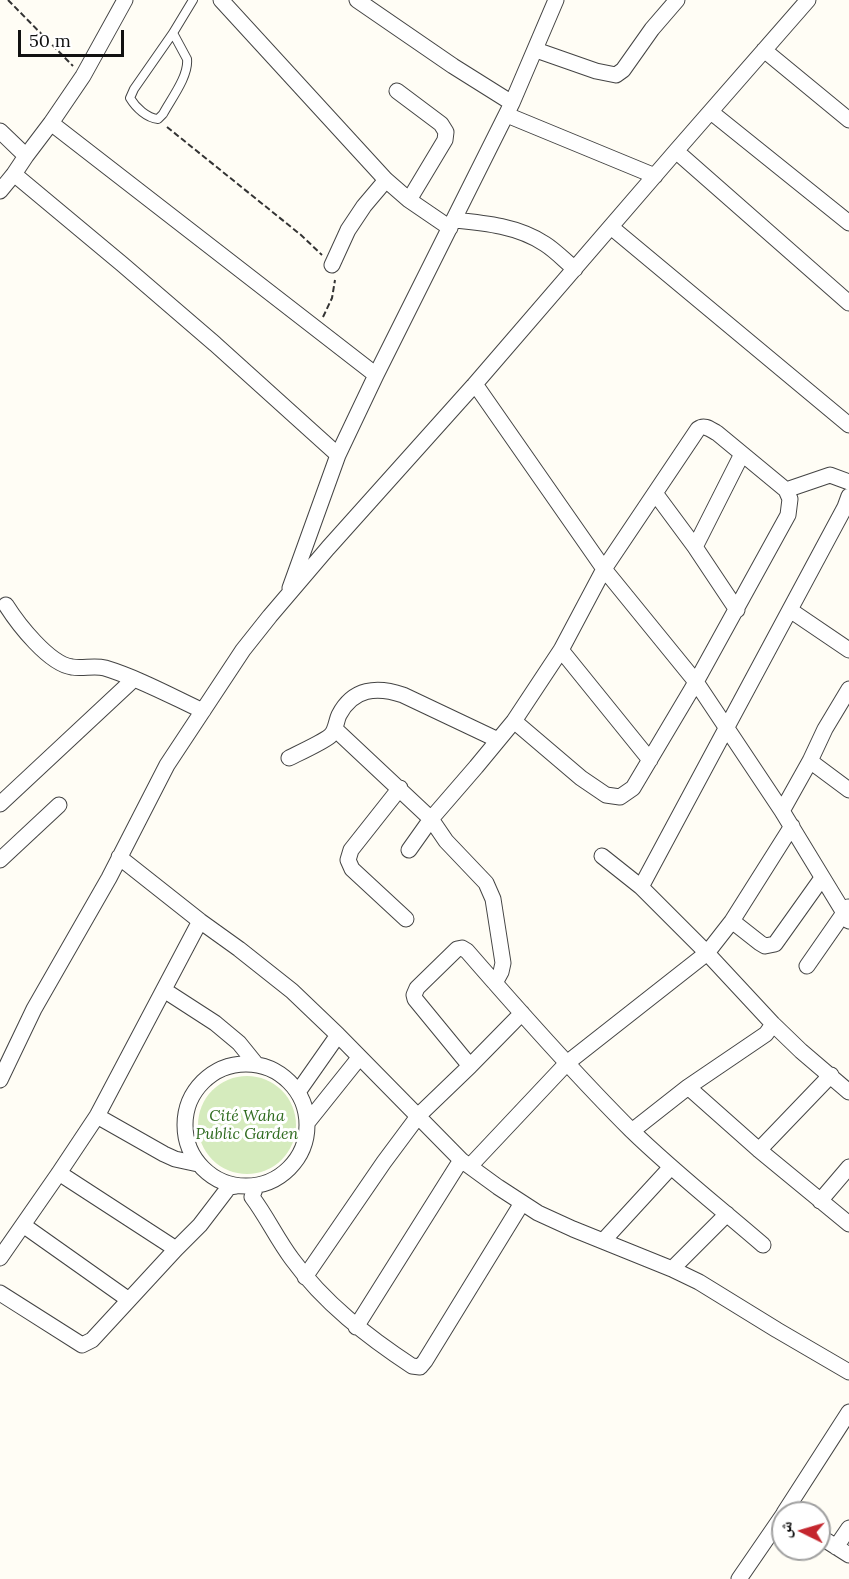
<!DOCTYPE html>
<meta charset="utf-8">
<style>
body{margin:0}
#map{position:relative;width:849px;height:1579px;overflow:hidden;background:#fffdf5;font-family:Lora,"Noto Naskh Arabic",serif}
canvas{display:block}
.north{position:absolute;left:771px;top:1501px;width:60px;height:60px;box-sizing:border-box;background:#fff;border:2px solid #a0a0a0;border-radius:50%;rotate:275deg;font-size:16px;font-weight:700;line-height:24px;text-align:center;color:#111}
.north::after{content:'';display:block;margin:auto;width:21px;height:27px;background:#c4262e;clip-path:polygon(50% 0,100% 100%,50% 72%,0 100%)}
.scale{position:absolute;left:18px;top:30px;width:106px;height:27px;box-sizing:border-box;border:3px solid #111;border-top:0;padding-left:8px;font-size:18px;line-height:21px;white-space:nowrap;color:#111;-webkit-text-stroke:4px #fff;paint-order:stroke}
</style>
<div id="map">
<canvas width="849" height="1579"></canvas>
<div class="north">ش</div>
<div class="scale">50 m</div>
</div>
<script>
const c = document.querySelector('canvas').getContext('2d');
c.lineJoin = 'round';
function fillPath(path, color) { c.fillStyle = color; c.fill(path, 'evenodd'); }
function strokePath(path, color, width, dash) { c.strokeStyle = color; c.lineWidth = width; c.lineCap = dash ? 'butt' : 'round'; c.setLineDash(dash || []); c.stroke(path); }
function drawText(font, color, halo, rows, align = 'center') {
  c.font = font + ' Lora,serif'; c.lineWidth = 6; c.setLineDash([]); c.textBaseline = 'middle'; c.strokeStyle = halo; c.fillStyle = color; for (const [text, x, y, turn = 0] of rows) {
    c.save(); c.translate(x, y); c.rotate((+turn || 0) * Math.PI / 180); c.textAlign = isNaN(turn) ? turn : align; if (halo) c.strokeText(text, 0, 0); c.fillText(text, 0, 0); c.restore();
  }
}
const green = new Path2D(`
 M198 1125a49 49 0 1 1 98 0a49 49 0 1 1-98 0Z`);
const path = new Path2D(`
 M8 0 73 66
 M167 127 301 235 322 255
 M323 317 332 298 335 280`);
const lane = new Path2D(`
 M173 33 187 59C189 76 171 99 163 114L158 119C147 118 136 108 130 98L134 89 173 33 193 0`);
const street = new Path2D(`
 M221 0 386 180 409 200 450 228
 M357 0 453 66 512 103
 M536 50 596 71 616 75 623 70 652 29 677 0
 M764 50 849 120
 M397 91 441 124 446 132 445 140 409 200
 M711 112 849 223
 M507 115 655 176
 M51 123 376 375
 M0 131 26 156
 M676 151 849 303
 M14 174 122 264 215 344 338 455
 M0 191 14 174 26 156 51 123 83 76 125 0
 M454 220C485 223 518 226 545 244 556 251 565 261 575 269
 M611 227 849 425
 M332 265 348 230 364 206 386 180
 M475 384 604 569 696 682 782 811 849 921
 M786 490 830 475 849 482
 M655 493 695 547 737 610
 M695 547 742 454
 M290 588 338 455 376 375 512 103 556 0
 M6 605C18 624 49 664 72 667 83 669 94 665 105 668 138 678 171 696 203 711
 M790 610 849 650
 M561 650 650 760
 M335 729 431 819 446 841 486 883 493 899 503 963 501 972 495 983
 M289 758C299 753 323 742 330 736 336 731 336 721 339 715 353 688 377 686 403 695L498 740
 M810 761 849 790
 M400 788 351 850 348 860 352 869 406 919
 M0 804 134 679
 M782 811 810 761 825 729 849 689
 M409 850 431 819 476 767 514 721 561 650 604 569 698 429C705 424 711 430 717 433L786 490 790 499 788 515 696 682 633 788 620 797 606 795 581 778 514 721
 M602 856 641 887 707 953 773 1024 801 1051 849 1092
 M119 857 200 921 239 949 292 991 338 1035 461 1160 498 1187 538 1213 573 1229 672 1269 699 1282 777 1330 849 1372
 M0 860 59 805
 M641 887 845 507 849 496
 M732 921 760 943 765 946 775 944 822 878
 M807 966 848 907
 M164 990 215 1023 239 1043 256 1064
 M185 1125a61 61 0 1 1 122 0a61 61 0 1 1-122 0Z
 M470 1066 415 999 414 995 417 988 457 949 462 948 467 951C520 1012 574 1073 631 1130 673 1171 719 1207 763 1245
 M0 1080 34 1009 109 878 167 765 243 650 270 616 328 548 475 384 676 151 808 0
 M688 1087 759 1150 849 1224
 M298 1092 338 1035
 M97 1116 164 1154 175 1159 198 1164
 M307 1123 359 1058
 M632 1131 688 1087 766 1034 773 1024
 M759 1150 831 1075
 M470 1166 567 1063 707 953 732 921 792 826
 M59 1173 176 1249
 M256 1186 252 1197C267 1217 277 1239 292 1259 324 1303 368 1337 412 1366L420 1367 425 1361 522 1203
 M820 1201 849 1167
 M23 1225 129 1300
 M603 1241 671 1167
 M0 1258 59 1173 97 1116 200 921
 M672 1269 727 1214
 M305 1277 384 1162 419 1115 470 1066 522 1013
 M0 1293 82 1345 92 1340 176 1249 200 1225 229 1187 236 1186
 M356 1327 461 1160
 M784 1513 849 1412
 M819 1536 849 1555
 M836 1547 849 1528
 M739 1579 783 1515`);
const parkNames = [
 ["Cité Waha",247,1116],
 ["Public Garden",247,1134]
];
fillPath(green, '#d5ebbd');
strokePath(lane, '#444', 10);
strokePath(street, '#444', 17);
strokePath(path, '#333', 2, [6, 3]);
strokePath(lane, '#fff', 8);
strokePath(street, '#fff', 15);
drawText('italic 16px', '#2f6b1f', '#fff', parkNames);
</script>
